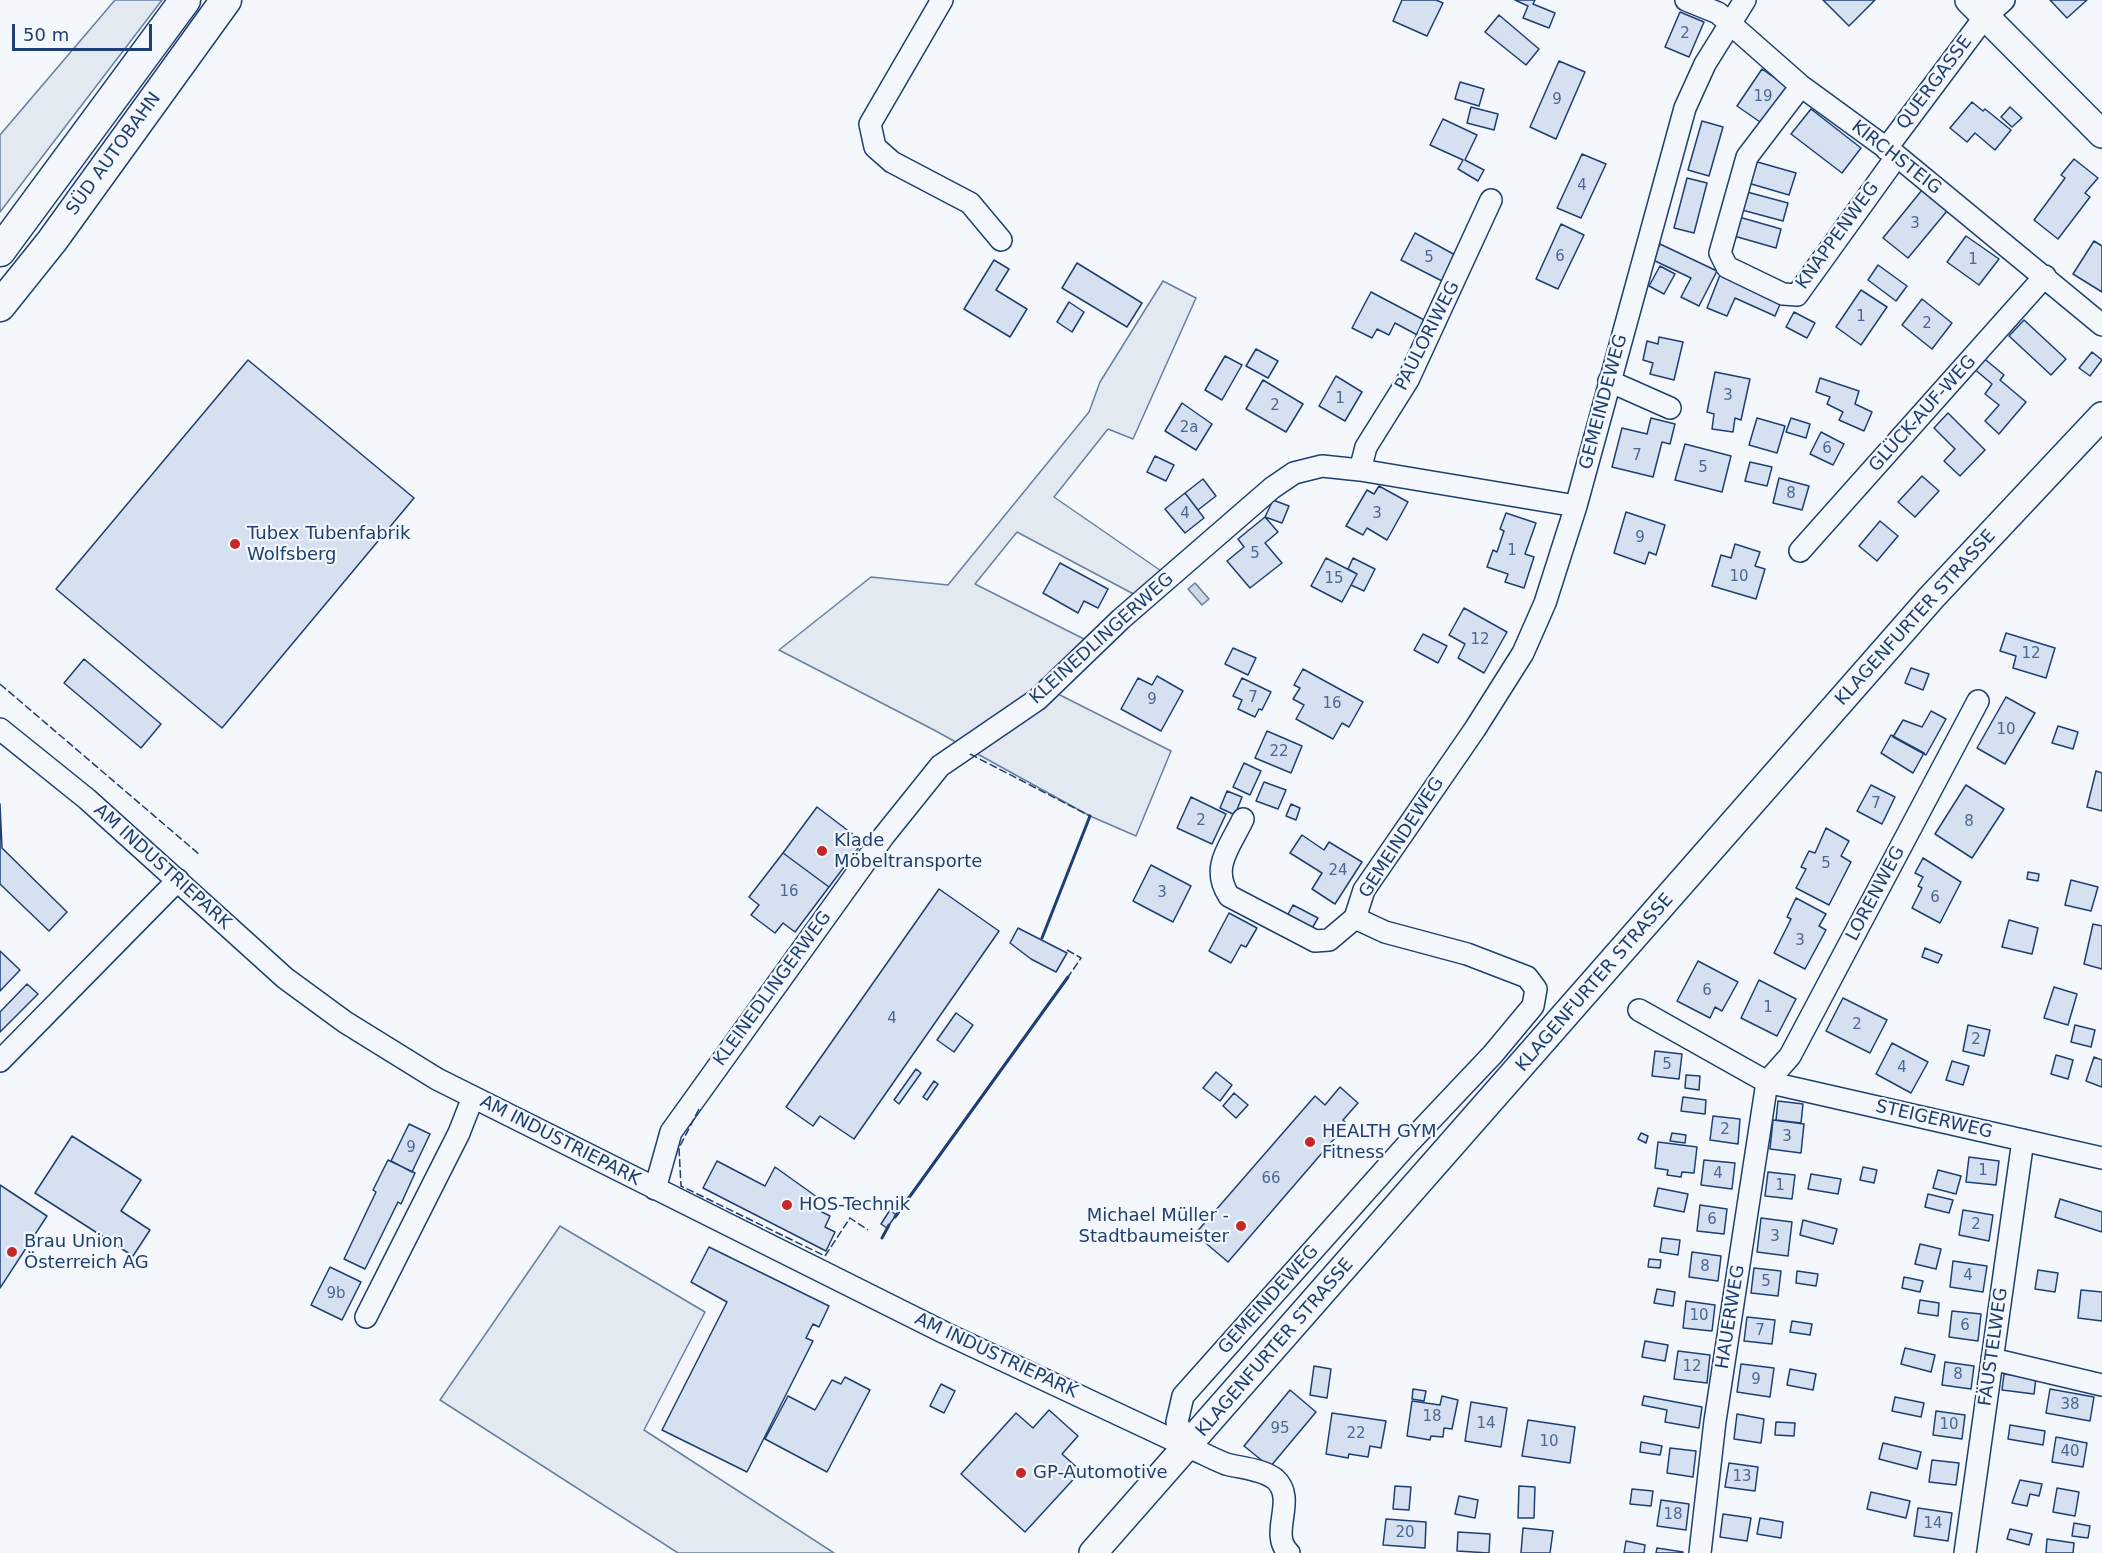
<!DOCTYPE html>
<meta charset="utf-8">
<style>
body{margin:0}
#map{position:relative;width:2102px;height:1553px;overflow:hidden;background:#f4f7fb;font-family:"DejaVu Sans",sans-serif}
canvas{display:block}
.scale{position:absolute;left:12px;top:24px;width:140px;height:27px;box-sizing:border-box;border:3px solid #1d3f73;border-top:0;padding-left:8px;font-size:18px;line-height:21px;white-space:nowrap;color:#1d3f73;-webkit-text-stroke:4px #f4f7fb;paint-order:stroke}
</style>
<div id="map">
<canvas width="2102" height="1553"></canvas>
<div class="scale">50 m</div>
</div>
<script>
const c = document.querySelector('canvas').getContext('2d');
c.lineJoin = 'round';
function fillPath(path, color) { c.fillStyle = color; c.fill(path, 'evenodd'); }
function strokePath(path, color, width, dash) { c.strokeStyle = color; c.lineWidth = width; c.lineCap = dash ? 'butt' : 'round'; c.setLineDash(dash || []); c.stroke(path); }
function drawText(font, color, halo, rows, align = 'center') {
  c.font = font + ' "DejaVu Sans",sans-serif'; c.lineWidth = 4.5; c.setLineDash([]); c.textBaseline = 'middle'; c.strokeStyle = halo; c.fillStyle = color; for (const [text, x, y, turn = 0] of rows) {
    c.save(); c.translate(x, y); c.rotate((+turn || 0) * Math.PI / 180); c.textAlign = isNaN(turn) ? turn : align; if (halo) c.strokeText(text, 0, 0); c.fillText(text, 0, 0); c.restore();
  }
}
const green = new Path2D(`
 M115 0H162L0 212V135Z
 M1163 281 1196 298 1133 439 1108 429 1054 497 1167 575 1141 598 1017 532 975 584 1088 641 1040 681 1060 695 1171 751 1136 836 1090 816 934 730 779 650 871 577 948 585 1089 412 1100 382Z
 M560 1226 705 1312 644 1430 834 1553H678L440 1400Z`);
const water = new Path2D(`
 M1195 583 1209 599 1202 605 1188 589Z`);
const building = new Path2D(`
 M1402 0H1436L1443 3 1427 36 1393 21Z
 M1515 0H1535L1533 4 1555 13 1549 28 1523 18 1528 6Z
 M1823 0H1875L1849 26Z
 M2050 0H2087L2067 18Z
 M1680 12 1704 22 1689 57 1665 47Z
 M1499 15 1539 49 1526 65 1485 32Z
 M1559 61 1585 72 1556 139 1530 127Z
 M1762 69 1789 88 1763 124 1737 106Z
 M1460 82 1484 89 1479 106 1455 99Z
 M1972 102 1983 111 1985 109 2011 130 1995 150 1975 133 1967 142 1950 128Z
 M1471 107 1498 114 1494 130 1467 123Z
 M2010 107 2022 118 2012 127 2001 117Z
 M1811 109 1861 148 1842 173 1791 134Z
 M1443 119 1477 135 1465 160 1484 170 1478 181 1458 169 1463 160 1430 145Z
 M1702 121 1723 127 1709 176 1688 170Z
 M1582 154 1606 164 1581 218 1557 208Z
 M2074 159 2098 178 2085 193 2090 197 2058 239 2034 220 2065 178 2061 175Z
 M1754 161 1796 173 1789 195 1748 183Z
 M1687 178 1707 183 1694 233 1674 228Z
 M1922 190 1947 211 1908 258 1883 238Z
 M1747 192 1788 203 1783 221 1742 210Z
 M1739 217 1781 229 1776 248 1734 236Z
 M1561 224 1584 235 1558 289 1536 279Z
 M1415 233 1457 256 1444 282 1401 260Z
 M1966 236 1999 259 1979 285 1947 262Z
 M2094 241 2102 246V292L2073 274Z
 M1660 244 1717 271 1699 306 1681 297 1691 278 1653 260Z
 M994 260 1009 269 996 290 1027 309 1010 337 964 309Z
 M1077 263 1142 303 1127 327 1062 288Z
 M1878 265 1907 286 1896 301 1868 280Z
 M1660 266 1675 274 1664 294 1649 286Z
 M1720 275 1781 302 1775 316 1735 298 1727 316 1707 308Z
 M1861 290 1887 307 1861 345 1836 327Z
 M1371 292 1428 322 1421 337 1395 323 1389 335 1377 329 1372 338 1352 328Z
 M1922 299 1952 323 1932 349 1902 325Z
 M1069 302 1084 312 1072 332 1057 322Z
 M1794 312 1815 323 1807 338 1786 327Z
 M2024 320 2066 359 2051 375 2009 336Z
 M1659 337 1683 342 1674 380 1650 374 1653 363 1643 360 1647 341 1658 344Z
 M1256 349 1278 361 1268 378 1246 366Z
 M2092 352 2102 360 2090 376 2079 368Z
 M1225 356 1242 365 1222 400 1205 390Z
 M1981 356 2004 375 2000 380 2026 402 1999 434 1985 421 1999 405 1985 394 1992 384 1972 367Z
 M248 360 414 498 222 728 56 589Z
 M1715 372 1750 379 1741 420 1735 418 1733 432 1712 429 1714 414 1707 412Z
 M1336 376 1362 392 1345 421 1319 406Z
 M1820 378 1859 391 1855 404 1872 412 1864 431 1839 420 1843 412 1827 404 1830 397 1816 392Z
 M1263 380 1303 404 1286 432 1246 409Z
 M1182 403 1212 424 1196 450 1165 431Z
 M1948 413 1985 450 1960 476 1944 461 1955 449 1934 428Z
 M1651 418 1675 424 1670 444 1662 442 1653 477 1612 467 1622 428 1647 434Z
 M1757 418 1785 426 1777 453 1749 445Z
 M1791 418 1810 424 1806 438 1786 432Z
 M1821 432 1844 444 1833 465 1810 454Z
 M1685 444 1731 456 1722 492 1675 480Z
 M1155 456 1174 465 1166 481 1147 472Z
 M1750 462 1772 467 1767 486 1745 481Z
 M1922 476 1939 491 1915 517 1898 502Z
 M1779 478 1809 486 1802 510 1773 503Z
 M1203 479 1216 496 1198 510 1185 493Z
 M1379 486 1408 502 1387 540 1367 528 1363 535 1346 526 1367 490 1374 494Z
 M1185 493 1204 518 1185 533 1165 509Z
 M1273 500 1289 506 1282 523 1265 517Z
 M1626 512 1665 525 1656 555 1649 552 1645 564 1614 553Z
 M1506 513 1536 523 1525 554 1534 557 1524 588 1505 582 1508 574 1487 567 1493 550 1497 552 1504 531 1500 529Z
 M1265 517 1278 532 1265 543 1282 563 1250 588 1227 561 1244 547 1238 539Z
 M1880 521 1898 536 1877 561 1859 546Z
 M1735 544 1760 552 1755 566 1765 569 1756 599 1712 586 1721 555 1731 558Z
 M1326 558 1357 574 1342 602 1311 586Z
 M1353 558 1375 569 1364 591 1351 585 1357 574 1348 569Z
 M1060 563 1108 589 1098 608 1084 601 1078 613 1043 593Z
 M1464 608 1507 632 1484 673 1458 658 1465 644 1449 635Z
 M2006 633 2055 648 2046 678 2013 668 2016 656 2000 651Z
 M1423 634 1447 646 1438 663 1414 650Z
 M1233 648 1256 658 1248 675 1225 664Z
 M84 659 161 724 141 748 64 683Z
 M1911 668 1929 674 1923 690 1905 683Z
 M1303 669 1363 702 1349 727 1342 723 1333 739 1296 719 1304 705 1293 699 1300 688 1294 685Z
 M1157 676 1183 691 1161 731 1121 709 1138 678 1152 685Z
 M1242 678 1271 692 1262 710 1259 709 1255 717 1238 709 1242 700 1233 696Z
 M2006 697 2035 713 2005 764 1977 748Z
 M1931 711 1946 719 1926 755 1893 737 1903 720 1922 727Z
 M2058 726 2078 732 2073 749 2052 743Z
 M1267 731 1302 746 1291 773 1255 758Z
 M1891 735 1924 753 1913 773 1881 753Z
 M1244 763 1261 771 1250 795 1233 787Z
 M2096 771 2102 773V811L2087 807Z
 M1264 782 1286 790 1278 809 1256 801Z
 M1871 785 1895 797 1882 824 1857 811Z
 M1966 785 2004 809 1972 858 1935 834Z
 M1227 791 1242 797 1235 815 1220 808Z
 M1191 797 1226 814 1212 844 1177 828Z
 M0 804 2 848 67 912 49 931 0 884Z
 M1291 804 1300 808 1296 820 1286 816Z
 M817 807 863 842 829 887 783 853Z
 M1826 828 1849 841 1841 856 1851 862 1829 905 1796 888 1806 869 1801 867 1809 851 1815 853Z
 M1302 835 1324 850 1329 842 1362 862 1335 904 1312 889 1322 873 1290 853Z
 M783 853 829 887 795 932 783 923 775 933 751 915 759 905 749 897Z
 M1923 858 1961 882 1940 923 1912 908 1922 888 1918 886 1923 877 1915 873Z
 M1151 865 1191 886 1173 922 1133 901Z
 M2028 872 2039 874 2038 881 2027 879Z
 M2071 880 2098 887 2091 911 2065 905Z
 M939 889 999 931 854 1139 820 1116 813 1126 786 1107Z
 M1796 898 1826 914 1819 926 1826 930 1805 969 1774 953 1791 919 1787 917Z
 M1293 905 1318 918 1311 930 1287 916Z
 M1229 913 1257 928 1246 947 1241 945 1231 963 1209 951Z
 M2009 920 2038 928 2032 954 2002 947Z
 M2093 924 2102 926V969L2084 964Z
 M1018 928 1067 953 1056 972 1031 959 1010 943Z
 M1925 948 1942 955 1938 963 1922 957Z
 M0 951 20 970 0 991Z
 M1698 961 1738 982 1722 1011 1715 1007 1710 1018 1677 1001Z
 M1759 980 1796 999 1777 1036 1741 1018Z
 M27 984 38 994 0 1032V1012Z
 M2054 987 2077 994 2068 1025 2044 1018Z
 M1843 998 1887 1020 1870 1053 1826 1031Z
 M956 1013 973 1025 954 1052 937 1040Z
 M1968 1025 1990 1030 1984 1056 1963 1051Z
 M2075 1025 2095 1030 2091 1047 2071 1042Z
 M1892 1043 1928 1062 1911 1093 1876 1074Z
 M1655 1051 1682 1054 1679 1079 1652 1076Z
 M2056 1055 2073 1060 2068 1079 2051 1074Z
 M2094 1057 2102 1060V1087L2086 1081Z
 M1952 1061 1969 1066 1963 1085 1946 1080Z
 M916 1069 921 1073 899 1104 894 1100Z
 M1216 1072 1232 1085 1220 1101 1203 1088Z
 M1686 1075 1700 1076 1699 1090 1685 1088Z
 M934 1081 938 1084 927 1100 923 1097Z
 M1340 1087 1358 1103 1343 1120 1347 1124 1228 1262 1195 1234 1315 1096 1325 1105Z
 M1234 1093 1248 1105 1236 1118 1223 1106Z
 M1683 1097 1706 1100 1705 1114 1681 1111Z
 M1778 1101 1803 1104 1801 1123 1776 1120Z
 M1713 1116 1740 1119 1738 1144 1710 1140Z
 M1773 1120 1804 1124 1801 1153 1770 1149Z
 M409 1124 430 1134 412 1172 391 1161Z
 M1641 1133 1648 1136 1646 1143 1638 1139Z
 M1672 1133 1686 1135 1685 1143 1670 1141Z
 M72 1136 141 1180 121 1211 150 1230 133 1256 35 1193Z
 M1658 1142 1697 1147 1694 1173 1682 1172 1681 1177 1667 1175 1668 1170 1655 1168Z
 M1969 1157 1999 1161 1996 1185 1966 1182Z
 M388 1160 415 1173 401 1204 398 1202 365 1269 344 1259 376 1192 373 1190Z
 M1704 1160 1735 1163 1732 1189 1701 1185Z
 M717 1161 765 1186 775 1167 817 1197 812 1207 830 1216 825 1227 835 1232 826 1251 703 1188Z
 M1863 1167 1877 1170 1874 1183 1860 1180Z
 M1938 1170 1961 1176 1956 1194 1933 1188Z
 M1768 1172 1795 1175 1792 1199 1765 1196Z
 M1811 1174 1841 1179 1838 1194 1808 1189Z
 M0 1185 47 1216 0 1288Z
 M1658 1188 1688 1194 1684 1212 1654 1206Z
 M1928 1194 1953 1200 1949 1213 1925 1207Z
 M2060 1199 2102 1212V1232L2055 1217Z
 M1700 1205 1727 1209 1724 1234 1697 1231Z
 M890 1210 896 1215 887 1228 881 1224Z
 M1963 1210 1993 1215 1989 1241 1959 1235Z
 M1761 1218 1792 1222 1788 1256 1757 1252Z
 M1803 1220 1837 1229 1833 1244 1800 1235Z
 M1662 1238 1680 1240 1678 1255 1660 1252Z
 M1920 1244 1941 1249 1936 1269 1915 1264Z
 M709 1247 829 1306 819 1327 813 1324 806 1338 813 1341 747 1472 662 1430 727 1302 691 1282Z
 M1692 1252 1721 1256 1718 1281 1689 1277Z
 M1649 1259 1661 1260 1660 1268 1648 1267Z
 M1953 1261 1987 1266 1983 1292 1950 1287Z
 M330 1267 361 1282 342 1320 311 1305Z
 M1754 1268 1781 1271 1778 1296 1751 1293Z
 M2038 1270 2058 1273 2055 1292 2035 1289Z
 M1797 1271 1818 1274 1816 1286 1796 1283Z
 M1904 1277 1923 1281 1920 1292 1902 1288Z
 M1657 1289 1675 1292 1673 1306 1654 1303Z
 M2081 1290 2102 1292V1321L2078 1318Z
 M1920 1300 1939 1303 1938 1316 1918 1313Z
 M1686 1301 1715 1305 1712 1331 1683 1328Z
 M1952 1311 1981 1314 1978 1341 1949 1337Z
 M1747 1317 1775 1320 1772 1344 1744 1341Z
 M1792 1321 1812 1324 1810 1335 1790 1332Z
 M1645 1341 1668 1345 1665 1361 1642 1357Z
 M1905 1348 1935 1355 1931 1372 1901 1364Z
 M1678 1351 1710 1355 1707 1383 1674 1379Z
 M1945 1362 1974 1366 1971 1389 1942 1385Z
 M1741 1364 1774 1368 1770 1397 1737 1392Z
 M1314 1366 1331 1369 1327 1398 1310 1395Z
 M1790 1369 1816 1374 1813 1390 1787 1385Z
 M2004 1374 2036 1378 2034 1394 2002 1390Z
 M845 1377 870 1390 827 1472 765 1439 788 1396 815 1410 832 1380 841 1384Z
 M941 1384 955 1391 944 1413 930 1406Z
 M1413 1389 1426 1391 1424 1401 1412 1399Z
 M2050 1389 2094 1397 2090 1421 2046 1413Z
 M1290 1390 1316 1412 1270 1467 1244 1446Z
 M1442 1396 1458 1400 1452 1429 1444 1428 1443 1437 1431 1436 1430 1440 1407 1436 1412 1401 1440 1405Z
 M1644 1396 1702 1407 1699 1428 1665 1422 1667 1410 1642 1405Z
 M1895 1397 1924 1403 1921 1417 1892 1411Z
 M1471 1402 1507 1408 1501 1447 1465 1441Z
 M1049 1410 1078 1436 1062 1454 1081 1471 1025 1532 961 1474 1016 1413 1033 1428Z
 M1936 1411 1965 1415 1962 1439 1933 1435Z
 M1332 1413 1386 1421 1381 1448 1370 1446 1368 1457 1349 1454 1348 1458 1326 1454Z
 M1737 1414 1764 1419 1761 1443 1734 1439Z
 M1528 1420 1575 1427 1570 1463 1522 1456Z
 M1776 1422 1795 1423 1794 1436 1775 1435Z
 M2010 1425 2045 1431 2043 1445 2008 1439Z
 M2056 1437 2087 1443 2083 1467 2052 1462Z
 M1641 1442 1662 1446 1660 1455 1640 1452Z
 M1883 1443 1921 1452 1917 1469 1879 1459Z
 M1670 1448 1696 1451 1693 1477 1667 1473Z
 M1932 1460 1959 1463 1956 1485 1929 1482Z
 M1729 1463 1758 1467 1755 1491 1725 1487Z
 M2020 1480 2042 1484 2039 1496 2030 1494 2027 1506 2012 1503Z
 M1395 1486 1411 1487 1409 1510 1393 1509Z
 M1519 1486 1535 1487 1534 1518H1518Z
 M2057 1488 2079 1492 2075 1516 2053 1512Z
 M1632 1489 1653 1491 1651 1506 1630 1504Z
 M1871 1492 1910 1501 1906 1518 1867 1509Z
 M1459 1496 1478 1500 1475 1518 1455 1514Z
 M1661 1500 1689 1504 1686 1530 1657 1526Z
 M1918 1508 1952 1513 1948 1541 1914 1536Z
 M1723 1514 1751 1518 1747 1541 1720 1537Z
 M1760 1518 1783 1522 1781 1538 1757 1534Z
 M1386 1519 1426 1522 1425 1548 1383 1545Z
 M2074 1523 2090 1526 2088 1538 2072 1536Z
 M1523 1528 1553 1531 1550 1553H1521Z
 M2010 1529 2032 1534 2029 1545 2007 1539Z
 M1458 1532 1490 1534 1489 1553 1457 1551Z
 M2047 1539 2074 1543 2073 1553H2046Z
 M1626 1541 1645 1545 1644 1553H1624Z
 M1657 1548 1683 1552V1553H1656Z`);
const minor = new Path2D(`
 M942 0 870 124 875 147 892 162 970 203 1001 240
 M1686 0 1718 13 1801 86 1897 156 2102 325
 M1801 86 1747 157 1720 253 1727 267 1783 294 1797 295 1897 156
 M1886 149 1984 18 2004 0
 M1609 381 1670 408
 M1360 470 1366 447 1408 380 1491 200
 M1800 551 2045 276
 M0 729 87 799 285 978 345 1022 437 1079 945 1333 1188 1447C1201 1452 1213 1459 1226 1464 1241 1468 1262 1469 1275 1479 1298 1499 1268 1534 1289 1553
 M1243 819C1230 847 1210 867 1229 896L1315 941 1329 940 1355 918
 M1639 1010 1767 1082 2102 1158
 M0 1061 178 880
 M1767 1082 1790 1056 1978 701
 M655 1189 671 1132 883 837 940 766 1038 699 1121 619 1272 488 1294 473 1322 466 1360 470 1576 506
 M366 1317 459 1133 473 1097
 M1992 1359 2102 1385
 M1188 1447 1177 1422 1183 1396 1406 1146 1493 1054 1533 1006 1536 989 1527 977 1467 954 1385 932 1355 918 1364 890 1475 729 1523 653 1545 603 1576 506 1685 108 1705 64 1745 0
 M1700 1553 1715 1421 1767 1082
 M1965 1553 2023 1140`);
const major = new Path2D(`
 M1969 0 2102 134
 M1093 1553 1931 598 2102 416`);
const highway = new Path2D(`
 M0 251 185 0
 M0 306 52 241 226 0`);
const fence = new Path2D(`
 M0 684 200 855
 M970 754 1090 816
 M1067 950 1081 958 1068 977
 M699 1109 679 1148 681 1186 825 1256 850 1218 868 1230`);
const wall = new Path2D(`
 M1042 938 1090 816
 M895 1217 1068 977
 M882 1238 889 1225`);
const markers = [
 [235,544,6,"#c62828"],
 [822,851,6,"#c62828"],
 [1310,1142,6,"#c62828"],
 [787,1205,6,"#c62828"],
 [1241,1226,6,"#c62828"],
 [12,1252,6,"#c62828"],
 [1021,1473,6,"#c62828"]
];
const numberNames = [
 ["2",1685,34],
 ["19",1763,97],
 ["9",1557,100],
 ["4",1582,186],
 ["3",1915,224],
 ["6",1560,257],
 ["5",1429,258],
 ["1",1973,260],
 ["1",1861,317],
 ["2",1927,324],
 ["3",1728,396],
 ["1",1340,399],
 ["2",1275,406],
 ["2a",1189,428],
 ["6",1827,449],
 ["7",1637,456],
 ["5",1703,468],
 ["8",1791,494],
 ["4",1185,514],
 ["3",1377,514],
 ["9",1640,538],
 ["1",1512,551],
 ["5",1255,554],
 ["10",1739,577],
 ["15",1334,579],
 ["12",1480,640],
 ["12",2031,654],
 ["7",1253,698],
 ["9",1152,700],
 ["16",1332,704],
 ["10",2006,730],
 ["22",1279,752],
 ["7",1876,804],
 ["2",1201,821],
 ["8",1969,822],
 ["5",1826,864],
 ["24",1338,871],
 ["16",789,892],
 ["3",1162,893],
 ["6",1935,898],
 ["3",1800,941],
 ["6",1707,991],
 ["1",1768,1008],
 ["4",892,1019],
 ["2",1857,1025],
 ["2",1976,1040],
 ["5",1667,1065],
 ["4",1902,1068],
 ["2",1725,1130],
 ["3",1787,1137],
 ["9",411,1148],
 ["1",1983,1171],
 ["4",1718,1174],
 ["66",1271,1179],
 ["1",1780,1186],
 ["6",1712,1220],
 ["2",1976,1225],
 ["3",1775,1237],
 ["8",1705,1267],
 ["4",1968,1276],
 ["5",1766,1282],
 ["9b",336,1294],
 ["10",1699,1316],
 ["6",1965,1326],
 ["7",1760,1331],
 ["12",1692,1367],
 ["8",1958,1375],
 ["9",1756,1380],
 ["38",2070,1405],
 ["18",1432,1417],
 ["14",1486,1424],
 ["10",1949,1425],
 ["95",1280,1429],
 ["22",1356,1434],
 ["10",1549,1442],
 ["40",2070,1452],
 ["13",1742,1477],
 ["18",1673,1515],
 ["14",1933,1524],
 ["20",1405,1533]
];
const streetNames = [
 ["QUERGASSE",1935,83,-53],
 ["SÜD AUTOBAHN",114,154,-54],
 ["KIRCHSTEIG",1896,158,38],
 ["KNAPPENWEG",1838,236,-54],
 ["PAULORIWEG",1428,336,-63],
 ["GEMEINDEWEG",1604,402,-75],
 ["GLÜCK-AUF-WEG",1923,414,-48],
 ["KLAGENFURTER STRASSE",1916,618,-48],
 ["KLEINEDLINGERWEG",1102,639,-42],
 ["GEMEINDEWEG",1402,838,-57],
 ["AM INDUSTRIEPARK",162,867,42],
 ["LORENWEG",1876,894,-62],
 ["KLAGENFURTER STRASSE",1595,983,-49],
 ["KLEINEDLINGERWEG",773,989,-54],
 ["STEIGERWEG",1934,1120,13],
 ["AM INDUSTRIEPARK",560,1141,27],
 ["GEMEINDEWEG",1269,1300,-48],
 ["HAUERWEG",1731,1317,-81],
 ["FÄUSTELWEG",1994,1347,-82],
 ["KLAGENFURTER STRASSE",1275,1348,-49],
 ["AM INDUSTRIEPARK",996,1356,25]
];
const poiNames = [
 ["Tubex Tubenfabrik",247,534],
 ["Wolfsberg",247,555],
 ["Klade",834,841],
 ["Möbeltransporte",834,862],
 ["HEALTH GYM",1322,1132],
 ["Fitness",1322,1153],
 ["HOS-Technik",799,1205],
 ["Michael Müller -",1229,1216,"right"],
 ["Stadtbaumeister",1229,1237,"right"],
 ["Brau Union",24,1242],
 ["Österreich AG",24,1263],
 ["GP-Automotive",1033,1473]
];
fillPath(green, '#e3e9f0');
strokePath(green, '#687fa3', 1.5);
fillPath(water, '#cfd7e4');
strokePath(water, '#687fa3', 1.5);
fillPath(building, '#d5e0f0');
strokePath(building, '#1d3f73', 1.5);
strokePath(minor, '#1d3f73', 24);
strokePath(major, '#1d3f73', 30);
strokePath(highway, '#1d3f73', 33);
strokePath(minor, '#f4f7fb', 21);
strokePath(major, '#f4f7fb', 27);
strokePath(highway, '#f4f7fb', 30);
strokePath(fence, '#1d3f73', 1.5, [8, 3]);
strokePath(wall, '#1d3f73', 3);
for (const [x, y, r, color] of markers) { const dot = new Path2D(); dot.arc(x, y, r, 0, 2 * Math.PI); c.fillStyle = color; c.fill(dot); strokePath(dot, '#f4f7fb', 2); }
drawText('15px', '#4b6792', null, numberNames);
drawText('18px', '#1d3f73', '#f4f7fb', streetNames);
drawText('18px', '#1d3f73', '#f4f7fb', poiNames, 'left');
</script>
